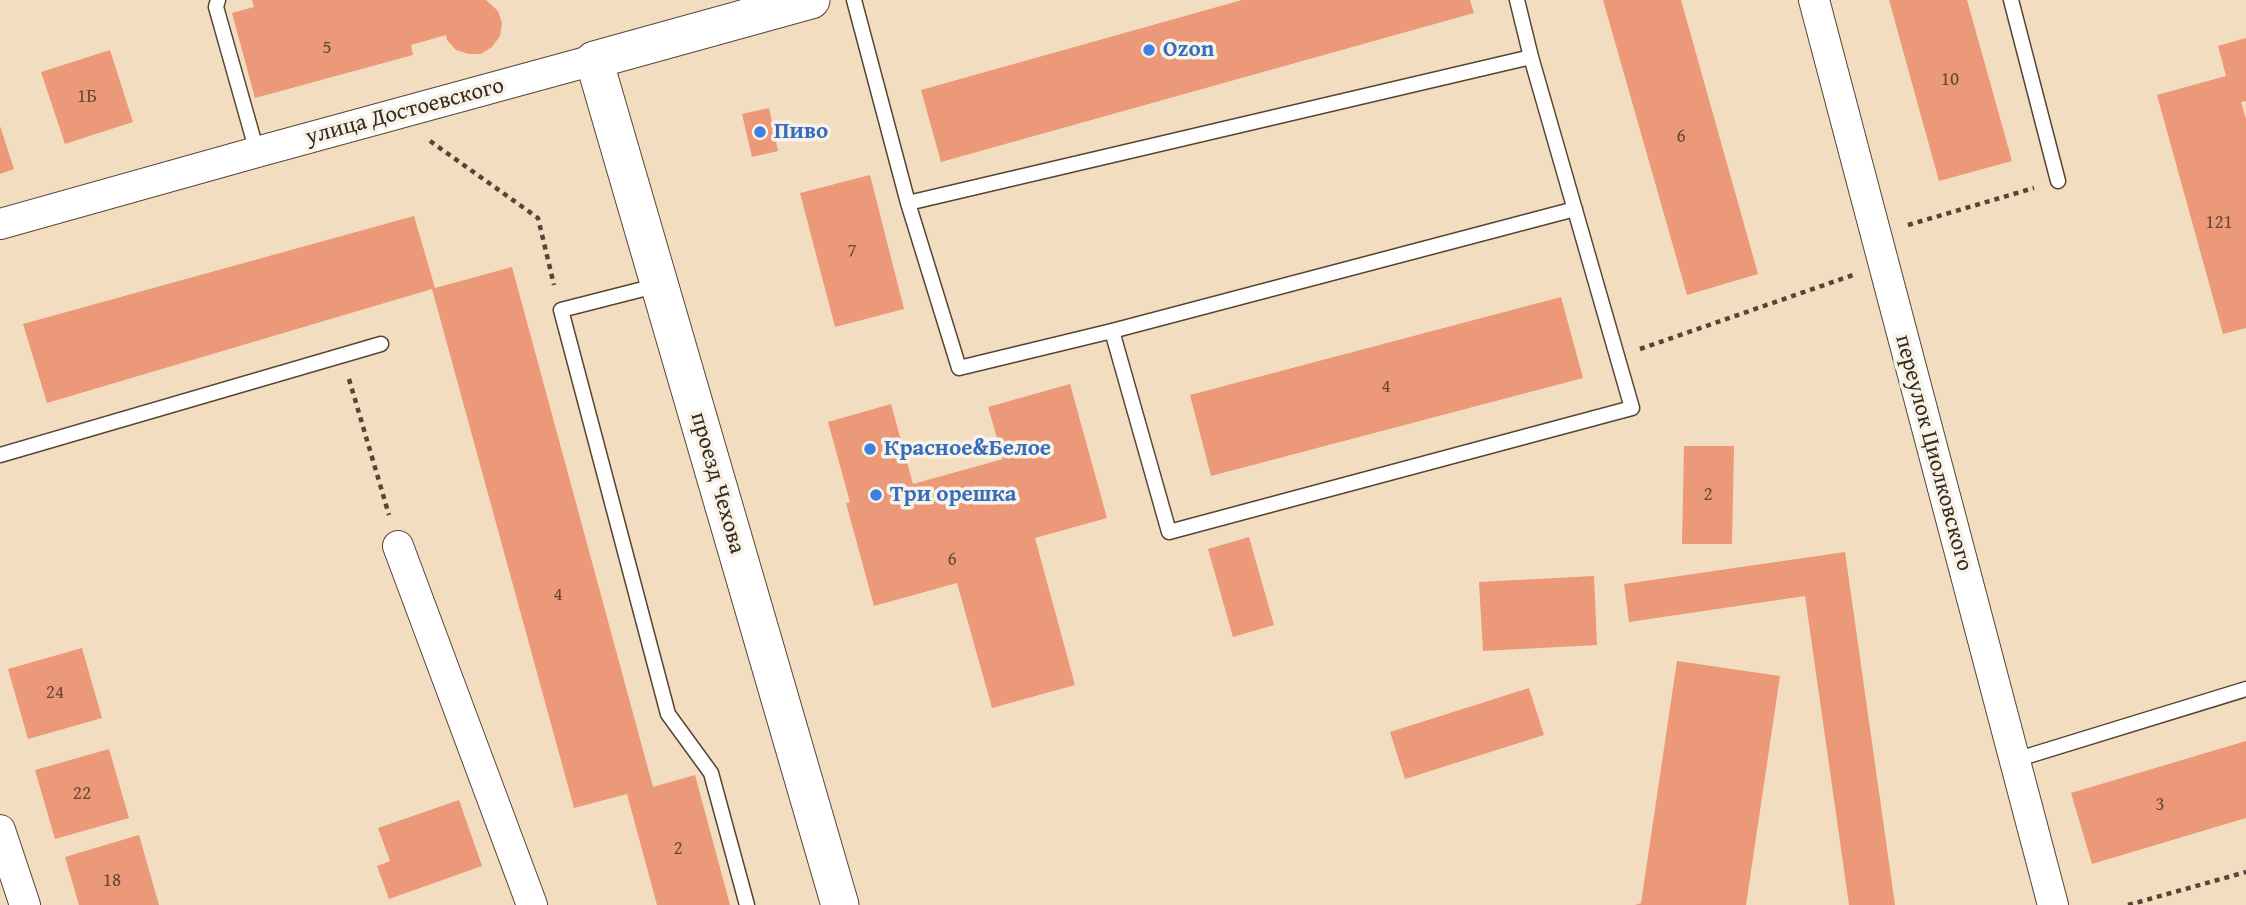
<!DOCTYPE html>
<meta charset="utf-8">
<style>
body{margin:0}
canvas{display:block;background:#f2ddc0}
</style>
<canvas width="2246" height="905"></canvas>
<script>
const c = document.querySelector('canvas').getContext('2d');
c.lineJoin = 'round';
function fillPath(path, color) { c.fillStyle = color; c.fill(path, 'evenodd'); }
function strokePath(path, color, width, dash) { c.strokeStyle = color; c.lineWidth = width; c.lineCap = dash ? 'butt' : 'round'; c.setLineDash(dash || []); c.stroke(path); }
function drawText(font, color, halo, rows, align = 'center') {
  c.font = font + ' "Gentium Book Plus",serif'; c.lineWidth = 7; c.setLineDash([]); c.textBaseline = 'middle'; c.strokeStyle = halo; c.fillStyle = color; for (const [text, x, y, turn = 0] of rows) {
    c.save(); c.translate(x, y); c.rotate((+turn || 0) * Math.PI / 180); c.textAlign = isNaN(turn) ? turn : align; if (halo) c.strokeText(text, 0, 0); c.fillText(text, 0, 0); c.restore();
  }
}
const building = new Path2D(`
 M252 0H486L498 11 502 23 500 36 492 47 481 54H469L456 50 447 40 446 35 411 45 413 55 255 98 232 13 254 7Z
 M1242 0H1470L1474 13 941 162 921 90Z
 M1603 0H1681L1758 274 1687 295Z
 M1889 0H1967L2012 161 1939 181Z
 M2246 38V101L2241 102 2246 119V328L2223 334 2157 95 2226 76 2218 46Z
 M110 50 133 122 65 144 41 72Z
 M769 108 778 151 752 157 742 114Z
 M0 126 14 169 0 174Z
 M870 175 904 309 835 327 800 193Z
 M414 216 435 288 512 267 653 787 695 775 730 905H657L627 794 574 808 432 289 47 403 23 324Z
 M1561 297 1583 378 1211 476 1190 395Z
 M1070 384 1107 518 1035 538 1075 685 992 708 957 583 874 606 846 503 850 502 828 422 891 404 913 484 1003 459 988 407Z
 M1684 446H1734L1732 544H1682Z
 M1249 537 1274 625 1233 637 1208 549Z
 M1845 552 1895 905H1849L1805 596 1629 622 1624 584Z
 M1594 576 1597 645 1483 651 1479 582Z
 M82 648 102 718 28 739 8 669Z
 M1677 661 1780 676 1746 905H1635L1641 903Z
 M1529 688 1544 735 1405 779 1390 732Z
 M2246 741V818L2092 864 2071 793Z
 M109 749 129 818 55 839 35 770Z
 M459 800 482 866 389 899 377 866 390 861 378 828Z
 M139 835 159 905H79L65 857Z`);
const path = new Path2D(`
 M430 141 538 218 554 285
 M1908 225 2034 188
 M1640 349 1853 275
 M349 379 389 515
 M2128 905 2246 872`);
const service = new Path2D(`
 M218 0 216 7 257 152
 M854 0 908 203 959 368 1112 331 1575 209
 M2011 0 2058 181
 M908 203 1531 57
 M659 285 561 310 668 714 711 773 747 905
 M1112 331 1169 532 1632 408 1531 57 1517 0
 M0 455 381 344
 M2015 760 2246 689`);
const minor = new Path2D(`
 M1814 0 2053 905
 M0 224 257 152 594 60
 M398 546 532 905
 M0 830 25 905`);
const tertiary = new Path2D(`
 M811 0 594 60 840 905`);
const markers = [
 [1149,50,7,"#3f7fe0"],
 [760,132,7,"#3f7fe0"],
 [870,449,7,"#3f7fe0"],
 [876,495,7,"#3f7fe0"]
];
const numberNames = [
 ["5",327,48],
 ["10",1950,80],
 ["1Б",87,97],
 ["6",1681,137],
 ["121",2219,223],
 ["7",852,251],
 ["4",1386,387],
 ["2",1708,495],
 ["6",952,560],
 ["4",558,595],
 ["24",55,693],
 ["22",82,794],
 ["3",2160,805],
 ["2",678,849],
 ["18",112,881]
];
const shopNames = [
 ["Ozon",1163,50],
 ["Пиво",774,132],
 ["Красное&Белое",884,449],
 ["Три орешка",890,495]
];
const streetNames = [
 ["улица Достоевского",405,112,-15],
 ["переулок Циолковского",1933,453,75],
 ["проезд Чехова",717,483,74]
];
fillPath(building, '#eb9978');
strokePath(service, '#564536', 17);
strokePath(minor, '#564536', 32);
strokePath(tertiary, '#564536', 39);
strokePath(path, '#564536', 4.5, [5, 5]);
strokePath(service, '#fff', 14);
strokePath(minor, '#fff', 30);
strokePath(tertiary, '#fff', 37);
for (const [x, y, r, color] of markers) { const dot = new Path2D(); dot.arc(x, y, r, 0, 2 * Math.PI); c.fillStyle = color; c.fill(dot); strokePath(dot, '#f7f3e8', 2.5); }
drawText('19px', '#674634', null, numberNames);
drawText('bold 23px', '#366cbe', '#f7f3e8', shopNames, 'left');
drawText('23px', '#3b2a1e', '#f7f3e8', streetNames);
</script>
